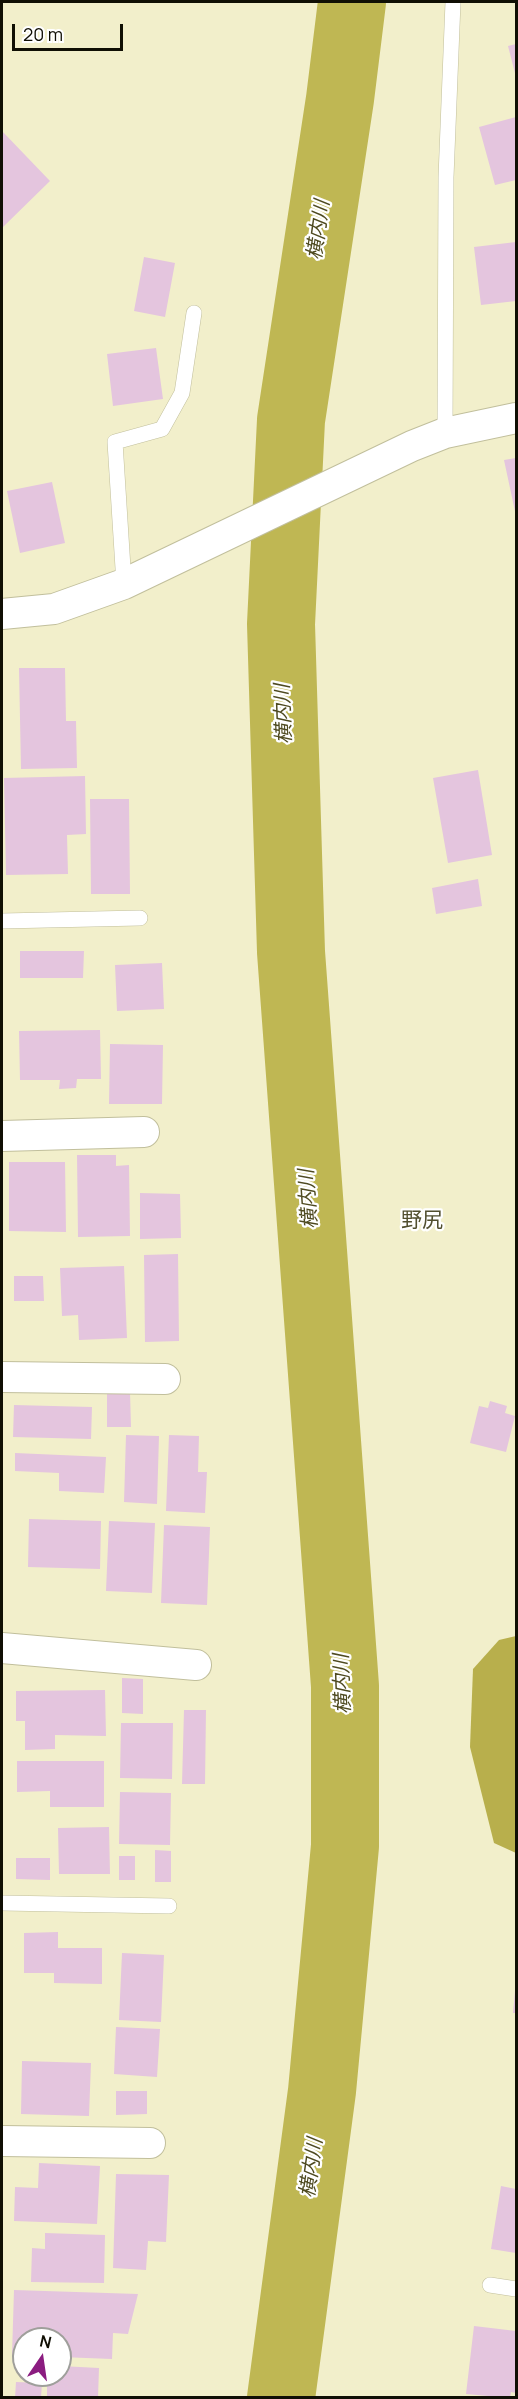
<!DOCTYPE html>
<meta charset="utf-8">
<style>
body{margin:0}
#map{position:relative;width:518px;height:2399px;overflow:hidden;background:#f2efcb;font-family:Manrope,sans-serif}
canvas{display:block}
.frame{position:absolute;inset:0;border:3px solid #100f04;pointer-events:none}
.north{position:absolute;left:12px;top:2327px;width:60px;height:60px;box-sizing:border-box;background:#fff;border:2px solid #9f9f9b;border-radius:50%;rotate:13deg;font-size:16px;font-weight:700;line-height:24px;text-align:center;color:#100f04}
.north::after{content:'';display:block;margin:auto;width:21px;height:27px;background:#8b1c80;clip-path:polygon(50% 0,100% 100%,50% 72%,0 100%)}
.scale{position:absolute;left:12px;top:24px;width:111px;height:27px;box-sizing:border-box;border:3px solid #100f04;border-top:0;padding-left:8px;font-size:18px;line-height:21px;white-space:nowrap;color:#100f04;-webkit-text-stroke:4px #fff;paint-order:stroke}
</style>
<div id="map">
<canvas width="518" height="2399"></canvas>
<div class="frame"></div>
<div class="north">N</div>
<div class="scale">20 m</div>
</div>
<script>
const c = document.querySelector('canvas').getContext('2d');
c.lineJoin = 'round';
function fillPath(path, color) { c.fillStyle = color; c.fill(path, 'evenodd'); }
function strokePath(path, color, width, dash) { c.strokeStyle = color; c.lineWidth = width; c.lineCap = dash ? 'butt' : 'round'; c.setLineDash(dash || []); c.stroke(path); }
function drawText(font, color, halo, rows, align = 'center') {
  c.font = font + ' Manrope,"Noto Sans JP",sans-serif'; c.lineWidth = 4.5; c.setLineDash([]); c.textBaseline = 'middle'; c.strokeStyle = halo; c.fillStyle = color; for (const [text, x, y, turn = 0] of rows) {
    c.save(); c.translate(x, y); c.rotate((+turn || 0) * Math.PI / 180); c.textAlign = isNaN(turn) ? turn : align; if (halo) c.strokeText(text, 0, 0); c.fillText(text, 0, 0); c.restore();
  }
}
const forest = new Path2D(`
 M516 1636V1853L494 1843 470 1747 473 1669 499 1640Z`);
const river = new Path2D(`
 M281 2398 322 2091 345 1846V1686L291 952 281 624 291 420 340 99 352 2`);
const building = new Path2D(`
 M516 44V77L508 46Z
 M516 117V180L495 185 479 127Z
 M2 131 50 181 2 228Z
 M516 242V301L481 305 474 247Z
 M144 257 175 263 165 317 134 311Z
 M156 348 163 399 113 406 107 354Z
 M516 458V516L504 460Z
 M52 482 65 543 20 553 7 491Z
 M19 668H65L66 721H76L77 768 21 769Z
 M478 770 492 855 448 863 433 778Z
 M85 776 86 834 67 835 68 874 6 875 4 778Z
 M90 799H129L130 894H91Z
 M478 879 482 906 436 914 432 888Z
 M20 951H84L83 978H20Z
 M162 963 164 1009 117 1011 115 965Z
 M100 1030 101 1079H77L76 1088 59 1089 60 1080H20L19 1031Z
 M110 1044 163 1045 162 1104H109Z
 M77 1155H116V1166L129 1165 130 1236 78 1237Z
 M9 1162H65L66 1232 9 1231Z
 M140 1193 180 1194 181 1238 140 1239Z
 M178 1254 179 1341 145 1342 144 1255Z
 M124 1266 127 1338 79 1340 78 1315 62 1316 60 1268Z
 M14 1276H43L44 1301H14Z
 M130 1392 131 1427H107V1393Z
 M490 1401 507 1406 505 1413 515 1416 506 1452 470 1443 479 1406 488 1408Z
 M14 1405 92 1407 91 1439 13 1437Z
 M126 1435 159 1436 157 1504 124 1502Z
 M169 1435 199 1436 198 1472H207L205 1513 166 1511Z
 M15 1453 106 1457 104 1493 59 1491V1473L15 1471Z
 M29 1519 101 1521 100 1569 28 1567Z
 M109 1521 155 1523 152 1593 106 1591Z
 M164 1525 210 1527 207 1605 161 1603Z
 M122 1678 143 1679V1714L122 1713Z
 M105 1690 106 1736 55 1735V1749L25 1750V1721H16V1691Z
 M184 1710H206L205 1784H182Z
 M121 1723H173L172 1779 120 1778Z
 M17 1761H104V1807H50V1791L17 1792Z
 M120 1792 171 1793 170 1845 119 1844Z
 M109 1827 110 1874H59L58 1828Z
 M155 1850 171 1851V1882H155Z
 M119 1856H135V1880H119Z
 M16 1858H50V1880L16 1879Z
 M58 1932V1948H102V1984L54 1983V1973H24V1933Z
 M122 1953 164 1955 161 2022 119 2020Z
 M515 1991H516V2013H513Z
 M116 2027 160 2029 157 2077 114 2074Z
 M22 2061 91 2063 89 2116 21 2114Z
 M116 2091H147V2114L116 2115Z
 M39 2163 100 2166 97 2224 14 2221 15 2187 38 2188Z
 M116 2174 169 2175 166 2242 148 2241 146 2270 113 2268Z
 M501 2186 516 2189V2253L491 2249Z
 M45 2233 105 2235 104 2283 31 2282 32 2248 45 2249Z
 M14 2290 138 2294 128 2334 113 2333 112 2359 60 2357V2339H24V2356L12 2355Z
 M474 2326 516 2331V2393L511 2392 510 2398 466 2394Z
 M60 2366 99 2368 98 2398H47V2375H60Z
 M16 2382 42 2383 41 2398H15Z`);
const service = new Path2D(`
 M445 433 446 177 453 2
 M124 584 115 442 162 429 182 393 194 313
 M2 921 140 918
 M2 1903 169 1906
 M490 2285 516 2289`);
const minor = new Path2D(`
 M2 614 54 609 124 584 412 446 445 433 516 418
 M2 1136 144 1132
 M2 1377 165 1379
 M2 1648 196 1665
 M2 2141 150 2143`);
const waterNames = [
 ["横内川",319,230,-82],
 ["横内川",284,714,-92],
 ["横内川",309,1199,-94],
 ["横内川",343,1684,-92],
 ["横内川",312,2168,-82]
];
const quarterNames = [
 ["野尻",422,1221]
];
fillPath(forest, '#b8af4c');
strokePath(river, '#bfb753', 68);
fillPath(building, '#e4c5de');
strokePath(service, '#c1bf9c', 16);
strokePath(minor, '#c1bf9c', 32);
strokePath(service, '#fff', 15);
strokePath(minor, '#fff', 30);
drawText('italic 20px', '#4e4a20', '#fff', waterNames);
drawText('21px', '#514f2f', '#fff', quarterNames);
</script>
